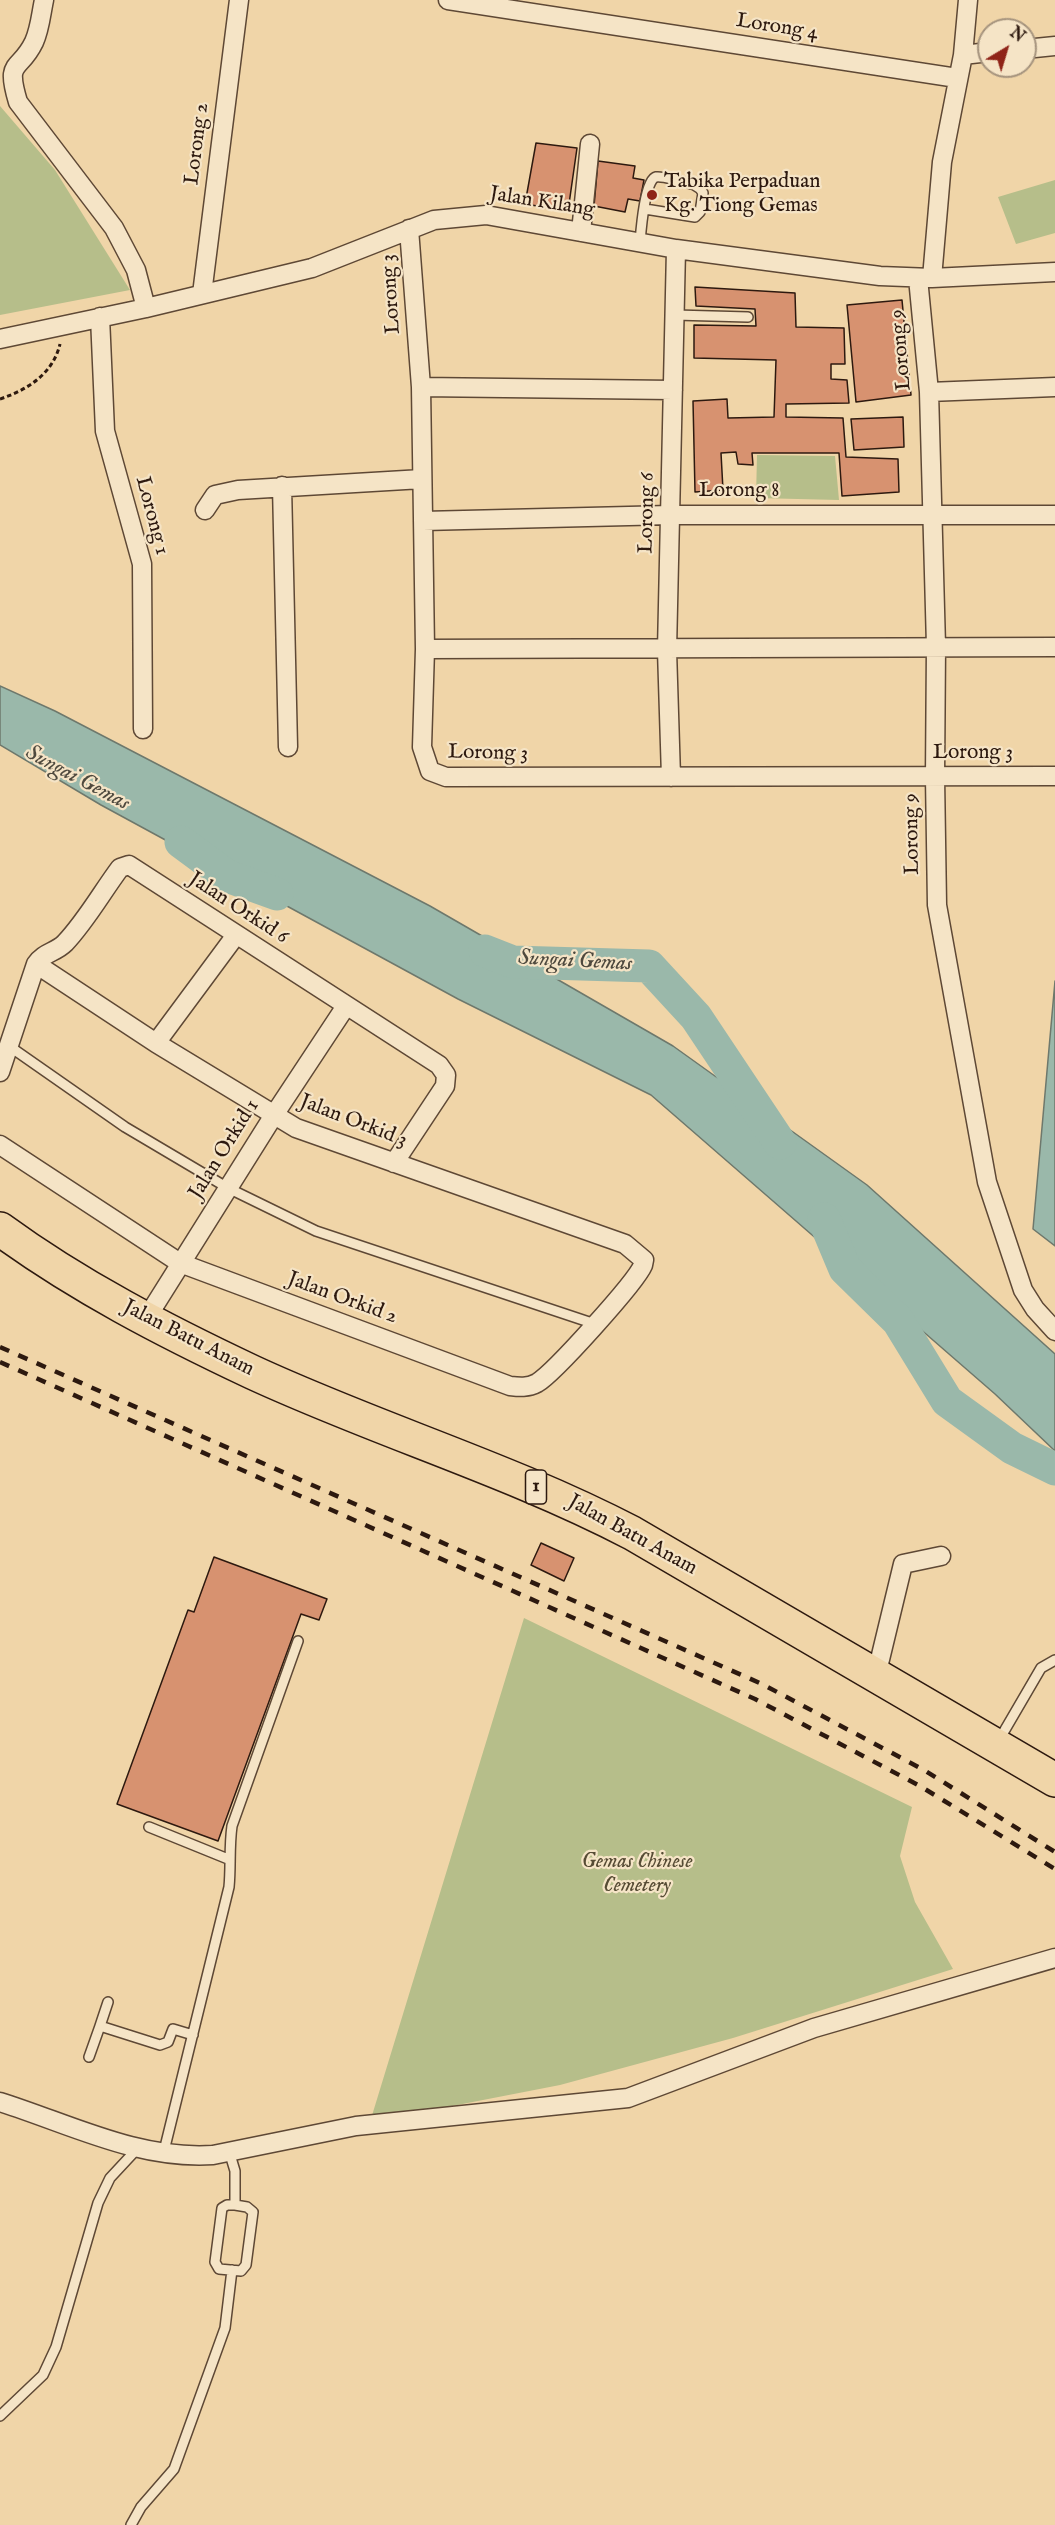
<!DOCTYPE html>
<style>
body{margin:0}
#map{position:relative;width:1055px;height:2525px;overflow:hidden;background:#f0d5a8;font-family:"IM FELL English",serif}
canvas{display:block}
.north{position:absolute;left:977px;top:18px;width:60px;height:60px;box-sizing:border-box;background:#f5e4c6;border:2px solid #a5937d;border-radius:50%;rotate:38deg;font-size:16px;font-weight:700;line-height:24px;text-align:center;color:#2d190f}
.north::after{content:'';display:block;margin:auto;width:21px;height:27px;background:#8f2418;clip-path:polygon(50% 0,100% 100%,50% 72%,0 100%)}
</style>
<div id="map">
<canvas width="1055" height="2525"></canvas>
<div class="north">N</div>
</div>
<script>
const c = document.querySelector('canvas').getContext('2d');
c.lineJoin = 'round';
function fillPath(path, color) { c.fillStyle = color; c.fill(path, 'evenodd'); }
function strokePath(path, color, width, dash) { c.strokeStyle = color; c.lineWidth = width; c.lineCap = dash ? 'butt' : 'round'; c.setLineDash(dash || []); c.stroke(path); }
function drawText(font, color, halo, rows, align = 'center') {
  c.font = font + ' "IM FELL English",serif'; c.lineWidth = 4.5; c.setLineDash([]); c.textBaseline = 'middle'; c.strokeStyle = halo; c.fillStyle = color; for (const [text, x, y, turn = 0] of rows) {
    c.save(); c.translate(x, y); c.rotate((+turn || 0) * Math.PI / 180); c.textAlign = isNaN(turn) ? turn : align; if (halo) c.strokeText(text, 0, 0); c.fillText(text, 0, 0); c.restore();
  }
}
const green = new Path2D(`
 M0 106 55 170 130 290 0 315Z
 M1055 180V233L1016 244 998 197Z
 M757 455 835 456 839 500 756 498Z
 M524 1618 912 1807 900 1856 915 1902 953 1969 733 2038 560 2085 370 2122Z`);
const water = new Path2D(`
 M0 686 55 711 430 906 673 1046 867 1185 1055 1354V1451L995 1394 651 1095 458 999 101 805 0 745Z
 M1055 981V1246L1033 1229Z`);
const river = new Path2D(`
 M181 842 227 876 277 894
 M485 951 513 962 649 966 696 1017 780 1143
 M824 1219 845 1269 898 1321 947 1401 1012 1448 1055 1469`);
const building = new Path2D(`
 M536 143 577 148 568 211 525 204Z
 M598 161 635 166 633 178 644 180 640 201 628 199 625 212 594 206Z
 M695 287 795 293 796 327 844 328 845 364H831V379L847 380 849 403 786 404V417L843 418 846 457 898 459 899 492 842 496 839 453H752L753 465 738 464 736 452 721 453 723 490 695 492 693 401 727 399 728 418 774 417 776 360 694 358V325L756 326 755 309 696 306Z
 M902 300 911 395 856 402 847 305Z
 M903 417 904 447 854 450 851 419Z
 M541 1543 574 1558 564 1581 531 1565Z
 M214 1557 327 1599 319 1620 301 1614 218 1841 117 1804 188 1610 194 1612Z`);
const path = new Path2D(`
 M0 399C27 390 53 374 60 344`);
const lane = new Path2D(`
 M640 242C641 230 645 179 656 177 663 176 673 180 679 181 689 183 698 184 703 193L700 212 695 217 645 209
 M675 315 748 317
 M9 1046 125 1127 228 1188 316 1231 595 1324
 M999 1740 1041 1668 1055 1660
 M149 1827 228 1859
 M108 2002 100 2026 160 2045 168 2042 173 2029 193 2035
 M89 2057 100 2026
 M229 2151 235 2171V2205H227L222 2208 215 2262 219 2269 241 2271 246 2265 253 2212 247 2207 235 2205
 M163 2155 229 1887C231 1867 229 1847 232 1826L298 1641
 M0 2416 43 2375 56 2347 98 2203 110 2178 137 2149
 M131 2525 141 2507 174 2469 225 2328 232 2270`);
const street = new Path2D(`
 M44 0C41 14 40 29 34 42 19 73 5 58 18 102L114 228 136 270 146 308
 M448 0 957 78
 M1025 49 1055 46
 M963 55 989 52
 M409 229 421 387 425 649 422 747 430 771 446 777 1055 776
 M581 232 590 144
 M918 278 929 392 936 646 935 777 937 905 987 1182 1023 1290 1035 1309 1055 1331
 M932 278 942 162 963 55 968 0
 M202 294 239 0
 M100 317 105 431 142 564 143 729
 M0 339 146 308 312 268 434 220 486 215 676 249 880 276 932 278 1055 272
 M421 387 673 390
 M929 392 1055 387
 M282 486 288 747
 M205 510 215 495 238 490 422 479
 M423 521 670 515H1055
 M425 649 1055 647
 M671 777 667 650 676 249
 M156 1043 236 935
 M0 1072 36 964C44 952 55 953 65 943 86 921 102 892 120 868L129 865 439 1065 446 1075 445 1086 394 1163
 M0 1145 180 1263 510 1386C519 1387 528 1388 537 1383 554 1373 636 1282 643 1265L644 1260 625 1244 296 1128 156 1043 36 964
 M146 1319 274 1115 346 1006
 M876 1676 903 1564 941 1556
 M0 2102C70 2124 138 2160 213 2155L356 2126 628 2098 814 2028 1055 1958`);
const highway = new Path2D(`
 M0 1229C78 1286 165 1331 252 1372 377 1430 509 1469 632 1533L1055 1780`);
const rail = new Path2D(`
 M0 1347 762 1684 924 1770 1055 1852
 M0 1362 755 1699 920 1786 1055 1869`);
const markers = [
 [652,195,6,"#8f2418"]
];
const shields = [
 [536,1487,21]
];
const shieldNames = [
 ["1",536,1487]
];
const streetNames = [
 ["Lorong 4",777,28,9],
 ["Lorong 2",198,144,-83],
 ["Jalan Kilang",542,203,9],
 ["Lorong 3",392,294,-94],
 ["Lorong 9",902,350,-95],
 ["Lorong 8",739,492],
 ["Lorong 6",648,513,-89],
 ["Lorong 1",151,516,75],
 ["Lorong 3",488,754,1],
 ["Lorong 3",973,754],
 ["Lorong 9",913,834,-91],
 ["Jalan Orkid 6",238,909,33],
 ["Jalan Orkid 3",353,1122,21],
 ["Jalan Orkid 1",225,1150,-58],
 ["Jalan Orkid 2",342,1299,20],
 ["Jalan Batu Anam",188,1339,27],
 ["Jalan Batu Anam",632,1536,29]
];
const poiNames = [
 ["Tabika Perpaduan",664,183],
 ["Kg. Tiong Gemas",664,207]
];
const parkNames = [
 ["Gemas Chinese",637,1863],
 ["Cemetery",637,1887]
];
const waterNames = [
 ["Sungai Gemas",77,779,28],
 ["Sungai Gemas",575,962,3]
];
fillPath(green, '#b6be8a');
fillPath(water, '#9ab8aa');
strokePath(water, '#6e786c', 1.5);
strokePath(river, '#9ab8aa', 33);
fillPath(building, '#d79270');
strokePath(building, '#2d190f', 1.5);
strokePath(lane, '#5e4835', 12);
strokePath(street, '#5e4835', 21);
strokePath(highway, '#2d190f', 36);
strokePath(path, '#2d190f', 3, [4.5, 3]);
strokePath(lane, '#f5e4c6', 9);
strokePath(street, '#f5e4c6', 18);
strokePath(highway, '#f0d5a8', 33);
strokePath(rail, '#2d190f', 4.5, [10, 10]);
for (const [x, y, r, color] of markers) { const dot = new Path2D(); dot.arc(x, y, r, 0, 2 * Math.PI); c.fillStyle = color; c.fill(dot); strokePath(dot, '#f5e4c6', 2); }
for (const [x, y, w] of shields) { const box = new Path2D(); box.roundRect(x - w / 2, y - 17, w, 34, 4.5); c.fillStyle = '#f5e4c6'; c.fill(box); strokePath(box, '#2d190f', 1.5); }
drawText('bold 20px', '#2d190f', null, shieldNames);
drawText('21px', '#2d190f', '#f5e4c6', streetNames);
drawText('21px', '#2d190f', '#f5e4c6', poiNames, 'left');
drawText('italic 21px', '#564b34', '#f5e4c6', parkNames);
drawText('italic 22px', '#4e493e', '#f5e4c6', waterNames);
</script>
